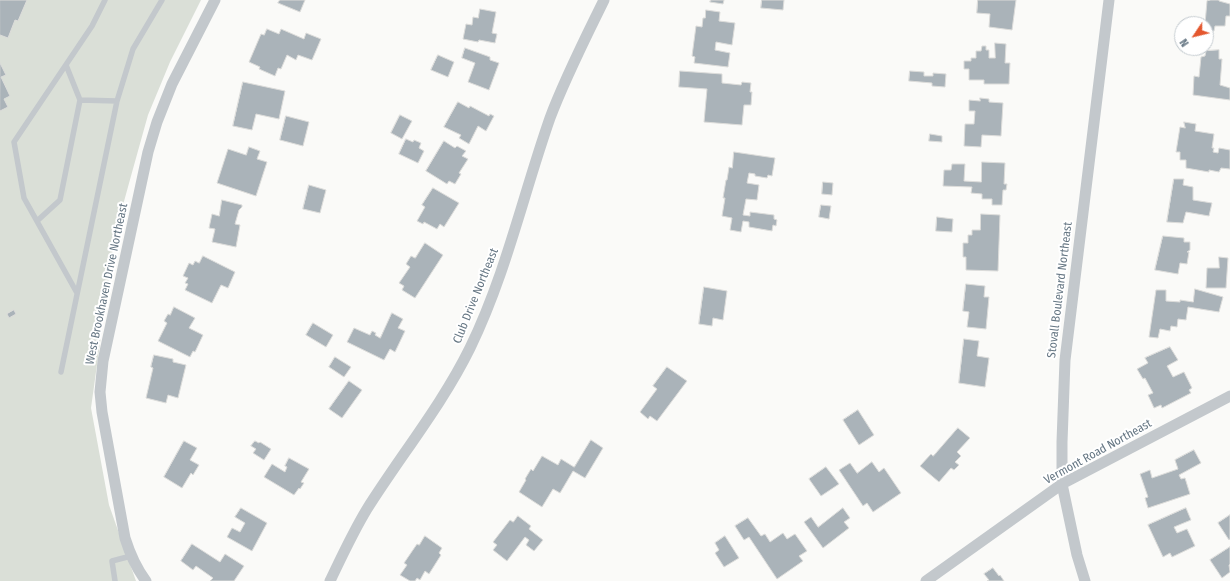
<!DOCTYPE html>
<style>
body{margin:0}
#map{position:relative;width:1230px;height:581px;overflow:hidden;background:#fafaf8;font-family:"Fira Sans Condensed",sans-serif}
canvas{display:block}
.north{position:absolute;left:1174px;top:16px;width:40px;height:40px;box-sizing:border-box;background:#fff;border:1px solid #c1c8cd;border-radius:50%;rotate:235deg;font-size:11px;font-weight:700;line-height:16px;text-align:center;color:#657683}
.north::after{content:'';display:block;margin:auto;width:14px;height:18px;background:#e4572e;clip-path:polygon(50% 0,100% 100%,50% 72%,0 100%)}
</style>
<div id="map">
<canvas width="1230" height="581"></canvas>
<div class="north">N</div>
</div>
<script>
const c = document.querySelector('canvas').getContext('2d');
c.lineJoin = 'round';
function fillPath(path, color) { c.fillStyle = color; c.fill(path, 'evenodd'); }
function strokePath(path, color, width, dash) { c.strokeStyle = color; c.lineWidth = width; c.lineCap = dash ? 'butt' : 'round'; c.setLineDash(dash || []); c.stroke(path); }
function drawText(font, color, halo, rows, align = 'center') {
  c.font = font + ' "Fira Sans Condensed",sans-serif'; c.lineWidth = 4; c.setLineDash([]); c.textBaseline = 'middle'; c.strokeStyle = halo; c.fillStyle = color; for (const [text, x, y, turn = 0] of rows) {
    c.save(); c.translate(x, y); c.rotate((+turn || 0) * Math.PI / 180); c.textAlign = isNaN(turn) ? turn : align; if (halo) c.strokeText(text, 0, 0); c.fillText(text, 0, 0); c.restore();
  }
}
const green = new Path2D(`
 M0 0H201L170 62 148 115 131 176 115 234 91 408 109 505 136 581H0Z`);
const building = new Path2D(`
 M0 0H27L18 21 15 20 8 38 0 35Z
 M280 0H305L300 12 278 3Z
 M711 0H724L723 4 710 2Z
 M762 0H784L783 10 761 8Z
 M978 0H1016L1012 30 989 27 990 14 977 13Z
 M1211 0H1219V1L1230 4V16H1226L1225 26H1215L1214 31H1206V24H1205L1207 1Z
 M480 9 496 12 492 33 497 34 495 43 479 40 478 42 463 39 466 24 472 25 473 17 478 18Z
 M706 10 720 12 719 21 735 23 732 45 716 42 715 50 730 53 728 67 694 63 695 57 692 56 696 26 702 27 703 18H705Z
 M267 29 279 34 281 29 304 39 306 33 321 39 312 60 298 55 296 60 287 55 281 69 278 68 275 76 259 69 260 67 249 62 261 34 264 35Z
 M995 43 1006 44 1005 63H1010L1009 84H984V80H969V69H964V61H971V58H976V51H981L982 46H986V50H989V58H995Z
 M465 48 490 57V60L499 63 489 90 468 82 475 63 462 58Z
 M1219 50V59H1222L1220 85 1230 88V100L1193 95 1194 76 1199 77 1201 57 1205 56 1206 51Z
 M438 55 454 62 448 77 431 70Z
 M0 63 6 75 1 77 10 96 4 99 8 107 0 111Z
 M680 71 722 74V83L741 85 742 82 751 83 750 92H752L751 105H744L742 125 704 122 707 89 679 87Z
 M910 71 924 72V76H933V73L946 74 945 87 932 86V83L909 81Z
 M243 82 285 91 279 119 256 114 252 130 233 126Z
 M980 98 989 99V102L1003 103 1001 136 982 135 981 147 964 146 965 124H974L975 111H969V100L980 101Z
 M458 102 469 108 470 106 489 116 490 114 494 116 486 131 478 126 469 144 459 138 461 135 444 127Z
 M400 115 412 121 402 139 391 133Z
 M286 116 309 122 303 146 280 140Z
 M1184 122 1196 124 1195 131 1214 134 1212 148H1214L1213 152 1218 153 1219 148 1230 150V169L1221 168 1219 172 1209 170V172L1186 168V160H1180V152H1176L1180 127 1185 128Z
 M930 134 942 136V142L929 141Z
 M406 139 413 142 414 140 421 143 419 148 424 151 418 163 399 154Z
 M444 141 455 148 457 146 466 151 462 156 468 159 459 173 461 174 455 184 449 181 447 184 426 171Z
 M249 147 260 151 257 159 267 162 256 196 217 183 228 149 246 155Z
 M734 152 775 158 772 176 768 175 767 178 755 176V174L749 173 747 183 759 185 757 200 746 199 743 215 750 216V212L774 215V219L777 220 776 226 773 225 772 231 749 227V222L743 221 741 232 730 230 732 218 722 216 725 198H723L726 180H727L729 167 732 168Z
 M982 162 1005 163 1004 184H1007L1006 190H1003L1002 205H992V199H982V194L971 193 972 187 943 186 944 170H951L952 164H965L964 181 981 182Z
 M1174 179H1184L1183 185 1193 187V200L1212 203 1209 216 1186 212 1183 223 1167 222Z
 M823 182 833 183 832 195 822 194Z
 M309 185 326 190 320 213 303 209Z
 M433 188 459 203 444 227 440 224 437 229 424 222 423 224 417 221 425 207 422 205Z
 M222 200 242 205V207L239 210 235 224 240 225 236 247 212 242 215 229 209 228 212 214 219 216Z
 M821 205 831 206 829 219 819 217Z
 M981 214 1000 215 998 271 966 270V257H963V243H968V235H972V230H980Z
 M937 217 953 219 952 232 936 231Z
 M1163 236 1184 238V242H1190V250L1187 252H1189L1187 264 1180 263 1178 274 1155 270Z
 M425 243 443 255 415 298 402 290 404 286 399 283 410 267 406 264 411 256 415 258Z
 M203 256 235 272 228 288 221 285 212 303 185 290 188 284 185 283 188 278 183 276 189 263 193 265 195 261 199 263Z
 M1219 257 1228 258 1226 288H1206L1207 268H1219Z
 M966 284 985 286 984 297H989L986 329 967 327 969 312 963 311Z
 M704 287 727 291 723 320 713 318 712 326 699 324Z
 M1195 289 1223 297 1219 312 1188 307 1186 320 1178 319 1177 327 1171 326 1170 331 1160 329 1158 338 1149 337 1156 290H1166V301L1180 302V300L1193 302Z
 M174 307 195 318 189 328 203 335 195 352 193 351 190 357 158 341 167 323 164 321 168 314 170 315Z
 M14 310 16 314 9 318 7 314Z
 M392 313 403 319 398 328 405 331 395 352 390 349 384 360 347 342 354 328 370 335 372 331 376 333 375 335 380 338Z
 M313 323 333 335 326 347 306 335Z
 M964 339 979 341 977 356 989 358 985 387 959 383Z
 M1170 347 1178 360 1167 366 1173 377 1184 372 1192 388 1189 390 1191 393 1162 408 1161 405 1154 408 1148 395 1153 393 1145 378 1143 379 1137 369 1148 363 1145 358Z
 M154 355 173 359V362L186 365 178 398 168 395 166 403 146 398 153 368 151 367Z
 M335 357 351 367 344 377 329 367Z
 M667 367 687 381 657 421 650 416 648 419 640 412 657 389 653 386Z
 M349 381 362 390 342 418 329 409Z
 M858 410 874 435 859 445 843 420Z
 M958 428 970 438 957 452 961 456 955 462 959 465 954 470 951 468 939 482 920 466 931 454 933 456Z
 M591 440 603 448 585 478 573 471 560 493 553 489 542 507 519 492 526 480 525 479 531 469 533 471 542 456 558 465 561 459 574 467Z
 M184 441 197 448 190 460 199 465 193 475 191 473 182 488 164 477Z
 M255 441 259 443 260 442 271 449 264 460 253 453 256 449 251 446Z
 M1194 450 1201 463 1179 475 1181 479 1185 478 1190 494 1148 508 1145 498 1148 497 1140 474 1150 470 1152 478 1178 469 1175 460Z
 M289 458 309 469 301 482 304 483 300 489 299 488 294 495 264 477 272 464 285 472 287 467 285 466Z
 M872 462 879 472 884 468 901 493 873 512 867 503 863 506 839 470 850 463 857 473Z
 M826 467 839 484 821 496 809 479Z
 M241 508 267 523 252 551 227 537 232 528 240 532 245 523 235 517Z
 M843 508 850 518 844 522 849 528 823 548 804 522 811 517 818 527Z
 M1186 508 1191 520 1174 527 1177 533 1187 529 1195 546 1172 557 1170 553 1163 557 1148 525Z
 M1230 515V539L1229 540 1218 523Z
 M518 516 531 526 529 529 543 540 534 551 526 545 529 540 525 537 507 561 493 550 497 545 493 542 510 520 513 522Z
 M748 518 761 536 765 534 770 542 783 533 787 539 795 534 807 551 799 556 803 561 777 579 749 537 744 540 735 526Z
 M425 536 442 548 439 553 441 555 429 574 425 571 420 580 417 578 415 581H410L400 575 407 565 404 563 417 544 419 545Z
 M725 536 739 558 724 567 715 553 719 550 715 543Z
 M192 544 220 562 225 554 244 566 234 581H210L213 578 196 566 193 570 181 561Z
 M1230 547V564L1229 565 1230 572 1222 578 1210 560Z
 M993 568 999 576 1000 575 1004 581H987L989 580 984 574Z`);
const lane = new Path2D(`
 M66 65 80 100 117 101
 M37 221 60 200 80 100
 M77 293 24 198 14 142 92 26 105 0
 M61 372 117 101 133 49 162 0
 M115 581 112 561 131 556`);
const street = new Path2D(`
 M146 581C136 568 130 554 125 538L102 412 100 392 103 361 148 152 157 122 172 84 215 0
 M330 581C342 556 353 532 367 509 401 455 442 405 470 348 506 274 523 195 550 118 565 78 585 39 604 0
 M926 581 1062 484 1230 396
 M1085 581 1077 555 1062 484V442L1065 360 1109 0`);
const streetNames = [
 ["West Brookhaven Drive Northeast",107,284,-78],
 ["Stovall Boulevard Northeast",1060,290,-83],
 ["Club Drive Northeast",476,296,-68],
 ["Vermont Road Northeast",1098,452,-29]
];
fillPath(green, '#dadfd7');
fillPath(building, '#aab3b9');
strokePath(building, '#dcdcda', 1);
strokePath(lane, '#c3c8cc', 5.5);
strokePath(street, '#c3c8cc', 11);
drawText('12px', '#657683', '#fff', streetNames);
</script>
